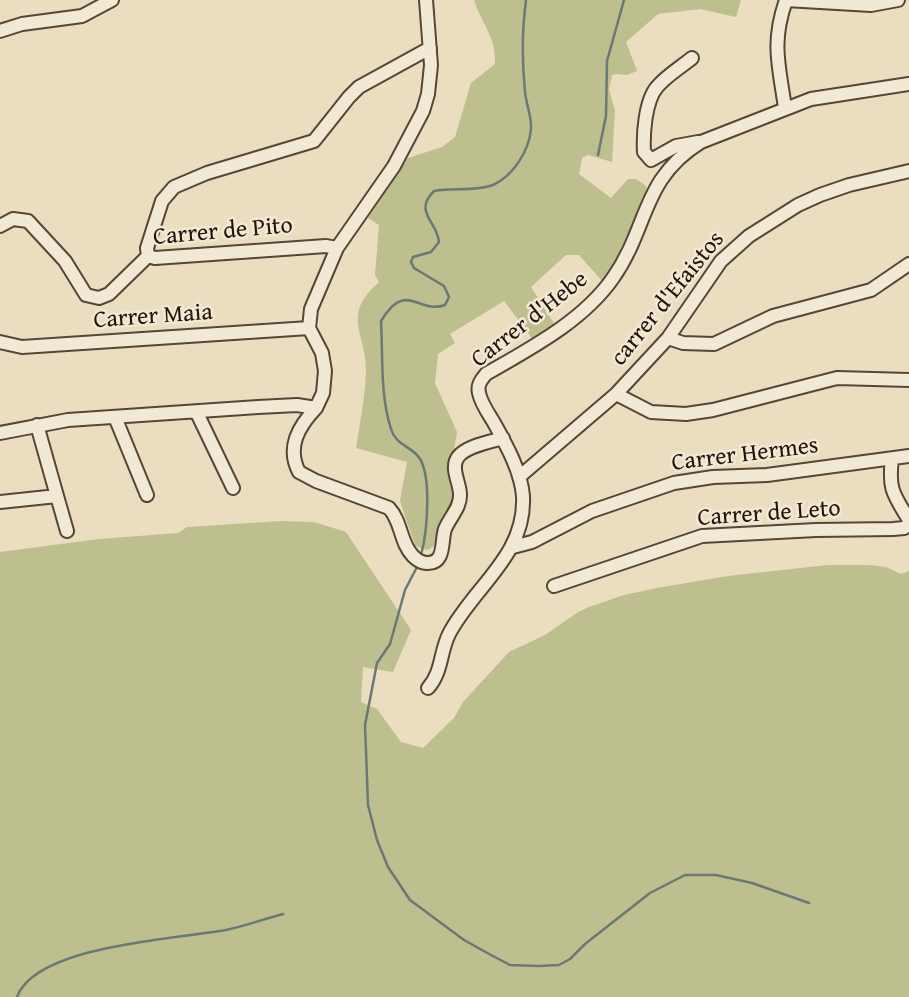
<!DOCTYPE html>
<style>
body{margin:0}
canvas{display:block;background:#ebddbf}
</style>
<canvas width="909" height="997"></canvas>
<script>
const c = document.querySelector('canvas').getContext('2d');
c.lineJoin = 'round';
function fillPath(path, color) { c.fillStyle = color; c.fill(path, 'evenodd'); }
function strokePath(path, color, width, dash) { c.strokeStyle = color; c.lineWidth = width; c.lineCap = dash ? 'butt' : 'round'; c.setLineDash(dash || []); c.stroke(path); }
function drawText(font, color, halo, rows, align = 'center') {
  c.font = font + ' "Gentium Book Plus",serif'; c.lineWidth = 5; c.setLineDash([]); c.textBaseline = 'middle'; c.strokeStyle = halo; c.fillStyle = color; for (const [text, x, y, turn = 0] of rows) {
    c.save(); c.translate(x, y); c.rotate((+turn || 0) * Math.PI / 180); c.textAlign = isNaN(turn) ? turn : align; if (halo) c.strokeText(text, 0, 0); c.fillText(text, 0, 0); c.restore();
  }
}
const green = new Path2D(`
 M474 0H741L736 17 700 9 658 14 626 42 637 71 627 75 616 74 612 75 609 90 615 110 612 162 588 155 582 158 579 174 611 198 628 179H636L646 186 647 192 621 258 603 282 579 255H566L531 287 555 325 534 341 504 301 450 334 455 343 438 354 435 383 457 432 451 467 455 496 442 524 435 546 427 550 415 546 400 501 407 462 356 448C360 423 365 397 366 372 367 333 340 316 379 282L375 275 379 225 368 218 408 158 442 147 455 137 471 83 495 64C496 36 482 25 474 0Z
 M280 521 314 522 346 532 411 630 393 672 363 667 361 702 377 709 401 742 423 748 454 718 463 702 509 652 545 635 578 612 589 607 624 595 657 588 728 576 791 569 828 565H869L886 567 901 574 909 571V997H0V552L99 539 178 533 187 527Z`);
const stream = new Path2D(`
 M598 155 606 116 607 61 624 0
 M421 555C427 534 433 471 417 455 407 445 395 443 391 429 380 395 383 356 381 321 406 279 419 315 445 305L449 297 444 286 414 268 411 262 413 257 431 252 439 242C437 221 413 212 434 191 452 187 475 192 493 185 513 176 529 151 531 129 532 117 526 104 525 92 522 62 522 30 526 0
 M418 565 405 590 390 644 377 663 365 725 368 805 377 840 388 867 410 900 464 940 491 955 510 965 539 966 559 965 570 959 585 944 650 893 685 875H716L752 883 809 903
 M17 997C36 945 177 939 226 930 245 926 264 919 283 914`);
const minor = new Path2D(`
 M786 0 871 5 898 0
 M0 31 22 24 82 16 112 0
 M692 58C681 67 666 76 657 87 645 101 643 135 644 152L651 160 676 146 698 142
 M785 108C779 65 771 43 786 0
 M0 226 13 219 28 221 65 261 86 295 99 298 109 294 148 256
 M148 256 147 248 162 201 174 187 207 173 314 141 349 97 359 87 430 48
 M148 256 155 258 326 246 337 248
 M668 338 683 343 714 344 773 316 871 290 909 264
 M0 342 22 347 309 328
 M616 394 651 412 686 414 713 410 837 378 909 380
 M316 408 323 393 325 371 322 353 309 328 311 309 337 248 394 166 423 111 428 94 431 65 426 0
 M197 413 233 488
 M115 417 147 495
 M0 433 68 420 258 407 297 405 316 408C299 426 286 447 299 472L316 481 389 508C402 522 400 543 413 556 417 560 422 563 427 563 446 564 441 540 445 529 450 517 461 507 460 494 460 483 450 468 458 457 466 446 490 442 503 438
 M892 459C888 490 894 495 909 520
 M519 477 616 394 668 338 721 261 749 236 798 205 820 195 849 185 909 171
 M57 496 67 531
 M0 502 57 496 37 425
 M513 547 532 542 592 511 674 483 713 477 767 475 909 456
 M554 586 702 536 816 530 893 529 904 528 909 524
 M428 688C442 673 440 652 449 634 474 586 526 556 523 496 521 470 505 443 493 421 488 413 481 403 479 393 477 385 481 380 486 374 531 348 583 321 613 278 649 227 641 179 701 142L811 99 909 84`);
const streetNames = [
 ["Carrer de Pito",223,232,-5],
 ["carrer d'Efaistos",668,299,-51],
 ["Carrer Maia",153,317,-4],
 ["Carrer d'Hebe",530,320,-38],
 ["Carrer Hermes",745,455,-7],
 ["Carrer de Leto",769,514,-4]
];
fillPath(green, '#bebf8e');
strokePath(stream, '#6b7874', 2.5);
strokePath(minor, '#554637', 16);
strokePath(minor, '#f2e9d5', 12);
drawText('24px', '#23140a', '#f2e9d5', streetNames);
</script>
